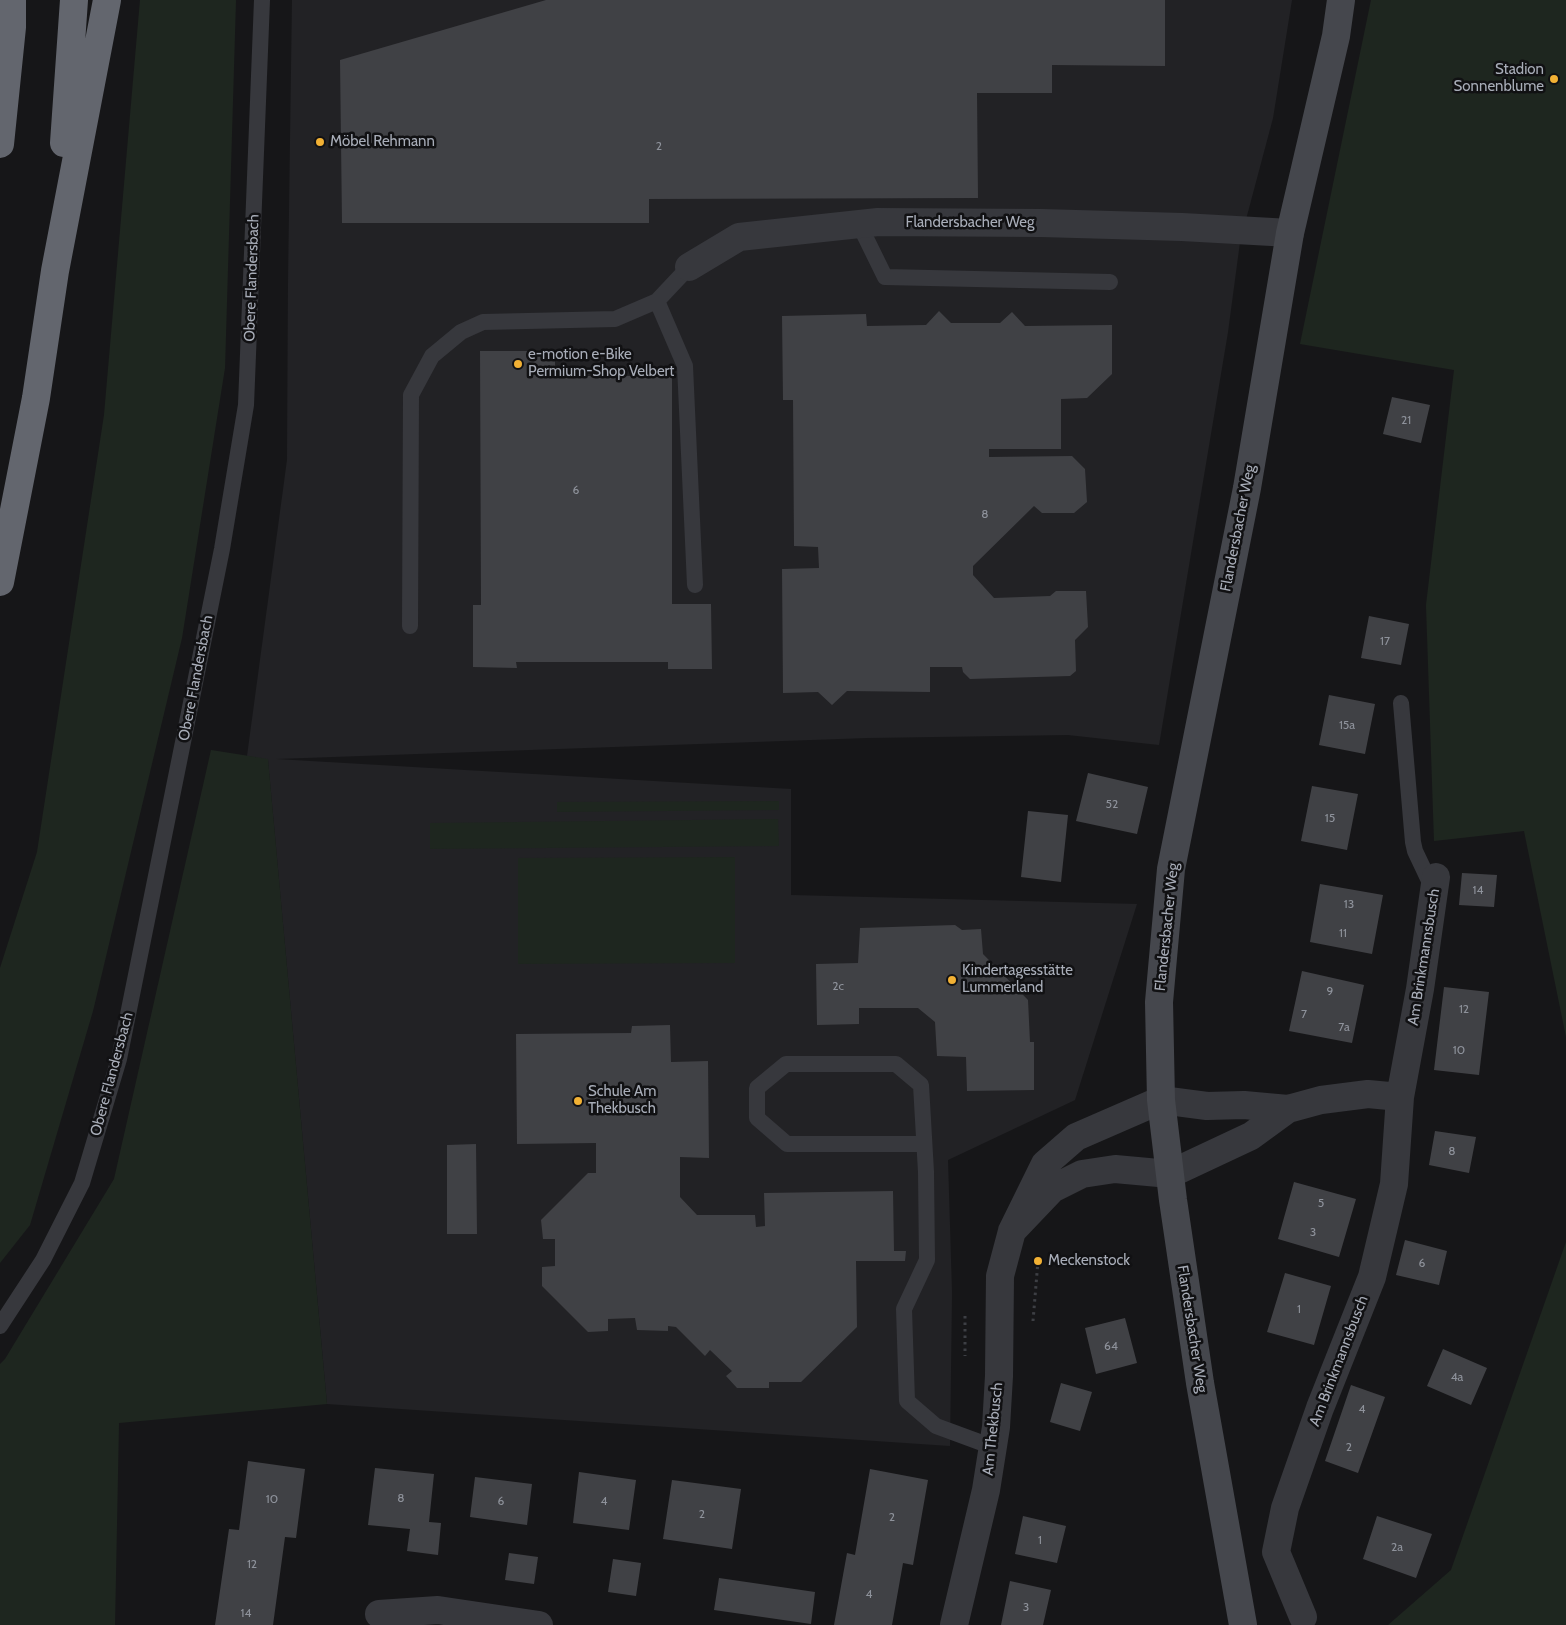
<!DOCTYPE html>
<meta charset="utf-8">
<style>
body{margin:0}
canvas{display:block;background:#161618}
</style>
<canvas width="1566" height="1625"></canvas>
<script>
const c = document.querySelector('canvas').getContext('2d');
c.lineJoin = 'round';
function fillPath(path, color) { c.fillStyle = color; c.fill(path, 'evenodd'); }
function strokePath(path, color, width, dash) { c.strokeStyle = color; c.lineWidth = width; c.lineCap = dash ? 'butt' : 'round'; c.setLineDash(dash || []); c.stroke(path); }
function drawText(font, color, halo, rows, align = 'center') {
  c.font = font + ' Cabin,sans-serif'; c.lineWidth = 5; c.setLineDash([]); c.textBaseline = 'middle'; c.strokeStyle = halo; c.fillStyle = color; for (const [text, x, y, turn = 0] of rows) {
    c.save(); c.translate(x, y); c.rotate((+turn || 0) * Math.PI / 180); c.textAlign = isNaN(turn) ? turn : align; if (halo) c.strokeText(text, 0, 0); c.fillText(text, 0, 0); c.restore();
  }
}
const built = new Path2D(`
 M292 0H1292L1273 118 1240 242 1228 332 1159 745 1068 735 867 738 276 759 791 789V895L1137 904 1075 1100 948 1160 952 1293 950 1446 327 1404 268 760 247 756 287 460 288 283Z`);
const green = new Path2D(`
 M140 0H236L225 368 182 638 93 1011 30 1225 0 1263V968L37 852 104 415Z
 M1371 0H1566V1037L1524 831 1434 841 1426 605 1454 370 1300 344Z
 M211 750 268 759 327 1404 119 1423 115 1625H0V1364L5 1359 114 1179Z
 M779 801V810L557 812V802Z
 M778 819 779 846 430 849V823Z
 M735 857V963L518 964V858Z
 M1566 1242V1625H1388L1451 1570Z`);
const building = new Path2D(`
 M546 0H1165V66L1052 65V93H977L978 198 649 199V223H342L340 60Z
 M939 311 951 323H1000L1012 312 1025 326 1112 325V374L1087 398 1061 399V449H989V457L1072 456 1085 469 1087 502 1074 513H1042L1034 506 973 566V575L994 598 1050 596 1056 591H1086L1088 627 1075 640 1076 671 1070 676 970 679 963 672 962 667H930V692L847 691 832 705 818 692 783 693 782 569 819 568 818 547 794 546 793 400H783L782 316 866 314 867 326 926 325Z
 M480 351H555V376H672V604H711L712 669H668V662H516L517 668 473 667V605H481Z
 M1392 397 1430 405 1421 443 1383 434Z
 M1369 616 1409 624 1401 665 1361 658Z
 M1329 695 1375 704 1365 754 1319 745Z
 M1088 773 1148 787 1137 834 1076 821Z
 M1312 786 1358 794 1347 850 1301 841Z
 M1028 811 1068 815 1061 882 1021 877Z
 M1462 873 1497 875 1494 907 1459 905Z
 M1320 884 1383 895 1372 954 1310 942Z
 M955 925 962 930 981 929 983 954 1028 1000 1030 1042H1034V1090L967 1091 966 1057 937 1056 935 1022 918 1008H859V1024L817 1025 816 964 858 963 860 928Z
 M1302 971 1364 985 1352 1043 1289 1031Z
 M1444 987 1489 992 1479 1075 1434 1070Z
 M670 1025 671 1062 708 1061 709 1158 680 1157V1197L697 1215H755L756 1227 765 1226 764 1193 893 1191 894 1251H906L905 1261H856L857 1327 801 1382H769V1388H737L726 1376 732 1371 710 1350 705 1356 676 1327 668 1326V1331L637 1330 635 1318 608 1319V1331L588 1332 542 1286V1267L555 1266V1239H543L541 1220 588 1173H596V1143L517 1144 516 1034 631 1033 632 1026Z
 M1435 1131 1476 1137 1469 1173 1429 1165Z
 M476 1144 477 1234H447V1145Z
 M1294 1182 1356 1199 1339 1257 1278 1239Z
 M1405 1240 1447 1251 1439 1285 1396 1275Z
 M1285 1273 1331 1286 1314 1345 1267 1332Z
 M1125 1318 1137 1363 1096 1374 1085 1328Z
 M1443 1349 1487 1368 1471 1405 1427 1386Z
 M1061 1383 1092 1392 1080 1431 1050 1422Z
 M1351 1385 1385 1397 1358 1473 1325 1461Z
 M248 1461 305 1469 296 1538 285 1537 273 1625H215L229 1529 239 1530Z
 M375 1468 434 1474 429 1522 441 1523 438 1555 407 1551 410 1529 368 1525Z
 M870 1469 928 1480 913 1565 903 1563 892 1625H834L847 1553 855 1555Z
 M579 1472 636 1480 629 1530 573 1523Z
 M475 1477 532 1484 527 1525 470 1517Z
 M672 1480 741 1489 732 1549 663 1539Z
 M1023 1516 1066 1526 1057 1563 1015 1554Z
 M1377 1516 1432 1534 1416 1578 1363 1559Z
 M509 1553 538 1557 534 1584 505 1580Z
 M613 1559 641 1563 636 1596 608 1592Z
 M719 1578 815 1592 811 1624 714 1610Z
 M1010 1581 1051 1590 1043 1625H1001Z`);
const path = new Path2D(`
 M965 1316V1356
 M1033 1321 1038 1261`);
const service = new Path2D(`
 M859 224 885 277 1110 282
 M657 301 685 366 695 585
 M410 626 411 395 432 356 461 332 483 322 615 319 657 301 689 267
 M1401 703 1413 842 1415 851 1433 889
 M924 1144H787L757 1118V1088L786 1064H896L921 1085 926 1172 927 1260 904 1309 907 1401 936 1426 993 1447
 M0 1326 43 1260 82 1183 119 1059 222 549 246 405 262 0`);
const minor = new Path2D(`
 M689 267 739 237 878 222 1041 223 1182 227 1290 233
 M1288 1109 1321 1100 1368 1094 1400 1097
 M379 1614 438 1610 539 1625
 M1303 1617 1276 1552 1285 1508 1320 1408 1372 1277 1394 1184 1400 1097 1420 989 1436 877
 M954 1625 986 1490 996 1427 999 1376 1000 1276 1012 1231 1045 1164 1076 1137 1161 1100 1207 1106 1244 1105 1288 1109 1251 1136 1170 1174 1115 1169 1082 1174 1052 1189 1012 1231`);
const secondary = new Path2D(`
 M1243 1625 1200 1383 1173 1200 1161 1100 1159 1002 1171 869 1247 488 1290 233 1336 36 1341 0`);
const motorway = new Path2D(`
 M64 143 74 0
 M0 144 12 27V0
 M0 582 36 398 55 271 107 0`);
const markers = [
 [1554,79,5,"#f2b134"],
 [320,142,5,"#f2b134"],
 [518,364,5,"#f2b134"],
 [952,980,5,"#f2b134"],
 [578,1101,5,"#f2b134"],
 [1038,1261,5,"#f2b134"]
];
const numberNames = [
 ["2",659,146],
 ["21",1406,420],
 ["6",576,490],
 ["8",985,514],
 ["17",1385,641],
 ["15a",1347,725],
 ["52",1112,804],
 ["15",1330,818],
 ["14",1478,890],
 ["13",1349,904],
 ["11",1343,933],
 ["2c",838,986],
 ["9",1330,991],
 ["12",1464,1009],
 ["7",1304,1014],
 ["7a",1344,1027],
 ["10",1459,1050],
 ["8",1452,1151],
 ["5",1321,1203],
 ["3",1313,1232],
 ["6",1422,1263],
 ["1",1299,1309],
 ["64",1111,1346],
 ["4a",1457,1377],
 ["4",1362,1409],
 ["2",1349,1447],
 ["8",401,1498],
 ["10",272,1499],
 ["6",501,1501],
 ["4",604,1501],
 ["2",702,1514],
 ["2",892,1517],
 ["1",1040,1540],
 ["2a",1397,1547],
 ["12",252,1564],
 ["4",869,1594],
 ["3",1026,1607],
 ["14",246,1613]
];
const poiNames = [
 ["Stadion",1544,70,"right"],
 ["Sonnenblume",1544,87,"right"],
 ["Möbel Rehmann",330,142],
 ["e-motion e-Bike",528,355],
 ["Permium-Shop Velbert",528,372],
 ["Kindertagesstätte",962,971],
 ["Lummerland",962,988],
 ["Schule Am",588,1092],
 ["Thekbusch",588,1109],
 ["Meckenstock",1048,1261]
];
const streetNames = [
 ["Flandersbacher Weg",970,223],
 ["Obere Flandersbach",252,278,-88],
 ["Flandersbacher Weg",1238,528,-79],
 ["Obere Flandersbach",196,678,-79],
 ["Flandersbacher Weg",1167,927,-84],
 ["Am Brinkmannsbusch",1424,957,-81],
 ["Obere Flandersbach",112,1074,-75],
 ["Flandersbacher Weg",1192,1329,81],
 ["Am Brinkmannsbusch",1339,1361,-69],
 ["Am Thekbusch",993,1429,-84]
];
fillPath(built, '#222225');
fillPath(green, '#1e261f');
fillPath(building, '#404145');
strokePath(path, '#3d3f44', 3, [2.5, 4]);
strokePath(service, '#37383d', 16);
strokePath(minor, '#37383d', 28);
strokePath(secondary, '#45474d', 28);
strokePath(motorway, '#63666e', 28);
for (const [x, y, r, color] of markers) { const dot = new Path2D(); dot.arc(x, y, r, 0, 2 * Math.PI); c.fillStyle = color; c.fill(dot); strokePath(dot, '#111113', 2); }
drawText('12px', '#8e929b', null, numberNames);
drawText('15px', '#a8adb8', '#111113', poiNames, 'left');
drawText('15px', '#a8adb8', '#111113', streetNames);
</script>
